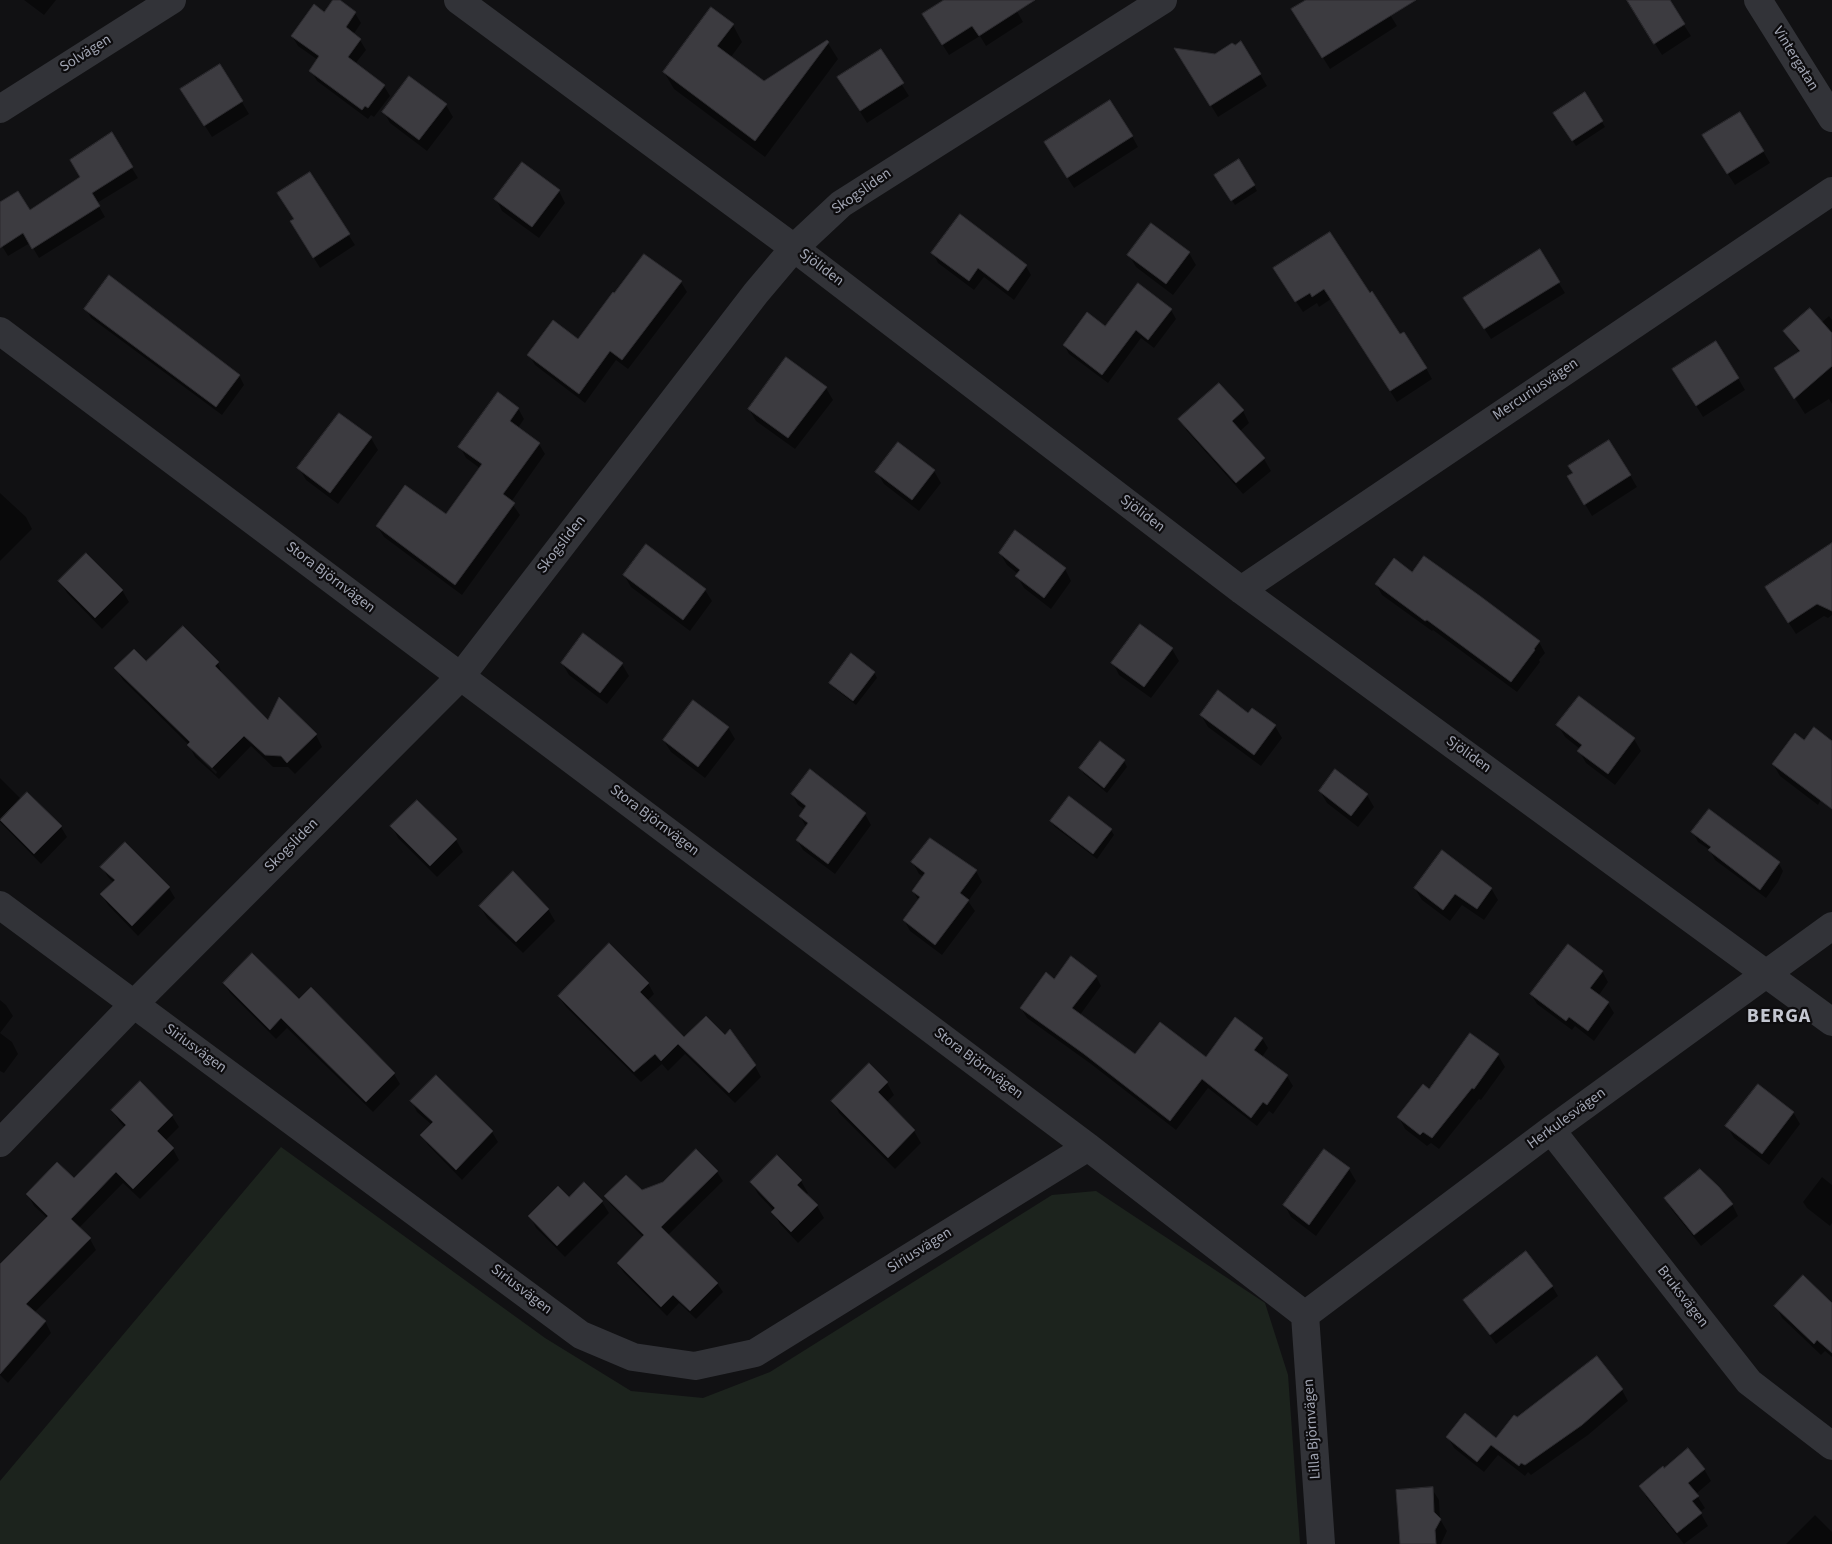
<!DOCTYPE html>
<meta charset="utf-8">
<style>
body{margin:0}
canvas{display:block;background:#111113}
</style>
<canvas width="1832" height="1544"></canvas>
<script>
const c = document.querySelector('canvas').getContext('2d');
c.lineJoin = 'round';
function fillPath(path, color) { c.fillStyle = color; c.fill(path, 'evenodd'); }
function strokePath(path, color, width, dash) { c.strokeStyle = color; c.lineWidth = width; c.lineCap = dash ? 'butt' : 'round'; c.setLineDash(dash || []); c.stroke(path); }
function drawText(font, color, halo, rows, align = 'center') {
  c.font = font + ' "Source Sans 3",sans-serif'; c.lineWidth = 4.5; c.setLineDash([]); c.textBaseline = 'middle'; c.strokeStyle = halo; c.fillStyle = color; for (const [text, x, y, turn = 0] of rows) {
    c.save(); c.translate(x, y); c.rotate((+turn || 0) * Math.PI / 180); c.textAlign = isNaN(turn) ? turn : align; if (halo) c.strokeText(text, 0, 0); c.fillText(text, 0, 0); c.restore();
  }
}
const green = new Path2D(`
 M281 1147 545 1338 631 1391 703 1398 770 1372 1052 1195 1096 1191 1265 1303 1288 1375 1300 1544H0V1481Z`);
const shadow = new Path2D(`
 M24 0H56L44 15Z
 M335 0H338L355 13 361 23 353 35 360 40 366 50 355 64 384 86 390 96 374 117 371 115 368 119 317 81 311 71 318 60 298 46 292 36 325 14Z
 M946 0H1023L1014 6 1023 22 986 46 980 36 949 55 930 25Z
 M1308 0H1381L1397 26 1330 69 1300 21Z
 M1647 0H1668L1691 36 1662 55 1640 20Z
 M733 25 742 42 731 57 763 82 828 43 838 59 765 157 674 89 664 72Z
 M880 50 909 96 867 123 846 89Z
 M1216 55 1260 74 1267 86 1218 117 1183 60Z
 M220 65 249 114 212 137 189 101Z
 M446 105 453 117 427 151 390 123 384 112Z
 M1558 119 1602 122 1605 127 1576 146Z
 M111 134 138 178 97 203 105 217 39 258 30 243 8 256 0 243V204L30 211 82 177Z
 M1132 136 1138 147 1074 188 1052 153Z
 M1711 148 1763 151 1770 163 1735 185Z
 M310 174 355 245 320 268 298 232 295 219Z
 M1219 181 1254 185 1257 191 1235 205Z
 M559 191 565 203 539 238 502 211 496 199Z
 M1152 225 1189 253 1196 265 1173 295 1136 267 1129 255Z
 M1539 251 1565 293 1491 339 1471 308Z
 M933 253 1026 266 1031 275 1014 300 984 277 974 290 938 263Z
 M1281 279 1369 294 1426 368 1432 379 1397 402 1331 299 1319 307 1317 303 1303 312Z
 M681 282 687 292 628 369 616 360 585 403 535 365 529 355 578 341Z
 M86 309 239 375 244 385 222 415 91 318Z
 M1171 310 1176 319 1154 348 1141 338 1108 383 1069 354 1064 345 1106 328Z
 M1829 316 1832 320V404L1829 399 1805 414 1782 378 1800 353 1784 332 1821 323Z
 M1738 378 1745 390 1703 417 1681 381Z
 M826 388 833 400 795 449 756 421 749 409Z
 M518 408 524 419 518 428 539 444 545 454 511 502 520 515 462 595 384 537 377 526 446 516 481 469 466 458 460 447Z
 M1243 411 1249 423 1239 432 1264 459 1271 471 1243 494 1187 431 1180 419Z
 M371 438 378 450 338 504 306 480 299 468Z
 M934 471 941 483 919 511 884 484 877 472Z
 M1630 475 1637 487 1592 516 1569 477Z
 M0 493 26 517 32 529 0 561Z
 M1000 553 1065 569 1071 581 1051 609 1024 588 1017 576 1018 574 1007 565Z
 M1832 557V615L1828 618 1824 616 1796 634 1773 599Z
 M1412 574 1539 642 1545 653 1539 660 1540 662 1517 692 1433 630 1432 631 1382 595 1376 584Z
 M624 575 705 590 712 601 690 631 631 587Z
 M60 581 122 590 129 602 102 629 67 593Z
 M1172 649 1179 661 1151 698 1119 675 1113 663Z
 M218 663 223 676 268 722 316 735 322 747 295 774 288 767H273L251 746 219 779 195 757 189 745 123 680 116 669ZM193 749 217 772 216 774 196 755Z
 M562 663 622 664 629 676 607 704 569 675Z
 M874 672 877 678 856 705 834 688 831 683Z
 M1201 715H1249L1275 726 1282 738 1261 766 1208 727Z
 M1558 725 1634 739 1641 751 1615 785 1586 763 1579 751 1580 749 1565 737Z
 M728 727 735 739 705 778 671 752 664 741Z
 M1804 742H1832V777L1818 805 1780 776 1773 764Z
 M1124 761 1127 767 1107 793 1084 774 1081 768Z
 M1335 771 1367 795 1374 807 1358 827 1327 803 1320 791Z
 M0 778 21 799 27 794 61 827 67 837 41 864 0 822Z
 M792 794 865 814 871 825 835 874 803 850 797 840 806 827 800 816 805 810 798 805Z
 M1051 821 1111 830 1114 835 1097 859 1055 827Z
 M392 826 456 840 463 852 437 877 398 838Z
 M1693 832 1778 862 1783 871 1778 882 1766 898 1715 860 1710 850 1698 842Z
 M913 863 976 871 982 882 968 901 975 911 942 955 910 931 904 920 919 901 913 891 924 877 919 874Z
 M102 867 169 888 175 898 138 936 108 905 102 895 114 883 108 877Z
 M1491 888 1498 900 1484 920 1462 905 1450 921 1422 900 1415 889Z
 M480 906 548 909 555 921 523 953 487 918Z
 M1602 971 1608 982 1599 995 1608 1003 1614 1013 1594 1041 1575 1026 1572 1030 1537 1004 1531 994Z
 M1096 976 1101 986 1080 1015 1135 1056 1206 1059 1262 1038 1268 1048 1262 1057 1287 1076 1293 1086 1273 1114 1269 1111 1257 1126 1208 1088 1176 1130 1091 1064 1027 1018 1021 1008 1054 981Z
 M224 983 299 1001 394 1074 400 1084 373 1112 287 1028 276 1039 230 993Z
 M648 983 654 994 647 1001 684 1039 755 1066 761 1077 735 1103 685 1054 668 1071 662 1064 641 1082 566 1007 559 997Z
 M0 1000 6 1005 13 1016 0 1033 12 1042 18 1054 4 1073 0 1071Z
 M1471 1035 1498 1055 1505 1067 1481 1100 1479 1099 1439 1149 1431 1143 1427 1146 1405 1129 1399 1117 1430 1090Z
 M887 1083 894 1095 886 1103 914 1131 921 1143 895 1169 839 1113 833 1101Z
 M412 1102 492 1132 498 1142 462 1180 428 1145 422 1135 432 1125 417 1112Z
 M112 1110 172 1116 179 1127 165 1141 173 1149 179 1160 140 1199 123 1183 79 1228 90 1239 96 1250 35 1312 45 1321 51 1333 8 1383 0 1375V1266L47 1218 34 1206 28 1195 74 1180 125 1128 119 1121Z
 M1793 1112 1800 1124 1769 1165 1734 1138 1727 1126Z
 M696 1151 717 1172 723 1181 668 1235 717 1283 723 1292 696 1319 679 1303 667 1316 624 1273 618 1264 644 1238 611 1205 605 1196 642 1192 664 1183Z
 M777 1157 801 1181 808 1193 806 1195 817 1206 824 1218 798 1243 780 1224 773 1212 774 1211 758 1194 752 1183Z
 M1349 1169 1356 1181 1316 1236 1291 1217 1285 1206Z
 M1822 1177 1832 1185V1223L1830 1226 1807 1208 1803 1202Z
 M569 1198 602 1202 609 1213 565 1257 536 1228 530 1216Z
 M1665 1198 1732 1204 1738 1216 1701 1246 1672 1210Z
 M1552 1286 1558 1296 1496 1344 1464 1301Z
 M1832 1304V1357L1825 1351 1821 1355 1782 1318 1776 1306Z
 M1596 1358 1622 1390 1628 1401 1588 1435 1531 1475 1528 1472 1525 1476 1498 1455 1484 1472 1454 1448 1448 1437 1497 1440 1517 1419Z
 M1704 1469 1711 1481 1696 1494 1705 1508 1700 1512 1708 1526 1684 1544 1647 1498 1640 1486Z
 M1432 1489 1439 1500 1440 1519 1447 1531 1441 1544H1401Z
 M1815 1515 1832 1532V1544H1786Z`);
const building = new Path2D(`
 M333 0H340L356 12 346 27 361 39 348 57 385 85 368 108 365 106 362 110 309 71 319 56 291 36 314 4 324 12Z
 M944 0H1035L979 36 972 26 942 45 922 14Z
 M1306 0H1416L1322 58 1291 9Z
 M1627 0H1670L1685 24 1654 44Z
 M711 7 734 24 717 46 764 81 827 40 829 42 755 141 663 72Z
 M1241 41 1261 74 1210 106 1174 48 1215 54 1232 43 1235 45Z
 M881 49 904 83 860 111 837 77Z
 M220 64 243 101 204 126 180 89Z
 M409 76 447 104 419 140 382 112Z
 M1585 92 1603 121 1572 141 1553 113Z
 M1110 100 1133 136 1067 178 1044 142Z
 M1740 112 1764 151 1727 174 1702 135Z
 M112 132 133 167 92 193 100 206 32 249 23 233 0 248V202L18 191 30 210 80 177 70 160Z
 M1239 159 1255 185 1231 201 1214 175Z
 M522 162 560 190 532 227 494 199Z
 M310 172 350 234 313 258 290 221 294 219 277 193Z
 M960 214 1027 265 1008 291 978 268 969 281 931 253Z
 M1151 223 1190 252 1166 284 1127 255Z
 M1330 232 1370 293 1372 291 1400 334 1404 332 1427 368 1390 391 1324 289 1312 297 1310 293 1295 302 1273 268Z
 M1540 249 1560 282 1484 329 1463 298Z
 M644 254 682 281 622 360 610 351 579 394 527 355 553 320 578 339 613 292 614 293Z
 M109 275 240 375 216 407 84 309Z
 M1138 283 1172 309 1148 340 1136 330 1102 375 1063 345 1087 312 1105 326Z
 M1810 308 1832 333V366L1794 399 1774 368 1800 351 1783 331Z
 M1716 341 1739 378 1696 406 1672 369Z
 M786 357 827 387 788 438 748 409Z
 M1219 383 1244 410 1232 421 1265 458 1236 483 1178 419Z
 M498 392 519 408 510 421 540 443 503 494 515 503 455 585 376 526 405 485 446 514 482 464 458 447Z
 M339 413 372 437 330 493 297 468Z
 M1609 440 1631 475 1584 505 1567 476 1573 473 1568 466Z
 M898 442 935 470 912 500 875 472Z
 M1015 530 1066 568 1044 598 1015 576 1020 570 999 553Z
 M1832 543V611L1817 604 1788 623 1765 587Z
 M646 544 706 589 683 620 623 575Z
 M86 553 123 590 95 618 58 581Z
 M1424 556 1480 596 1540 641 1534 649 1535 650 1511 682 1427 620 1425 621 1375 584 1394 558 1412 572Z
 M1140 624 1173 648 1144 687 1111 663Z
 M183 626 219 662 215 666 268 720 279 697 317 734 287 763 281 756 265 755 244 736 212 768 187 745 190 742 114 668 134 649 146 661Z
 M583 633 623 663 600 693 561 663Z
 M851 653 875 672 853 701 829 683Z
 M1218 690 1248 713 1252 708 1276 725 1254 755 1200 715Z
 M1579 696 1635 738 1608 774 1577 751 1582 745 1556 725Z
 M693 700 729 727 698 767 663 740Z
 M1814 727 1832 741V809L1772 764 1795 733 1804 740Z
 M1100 741 1125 760 1104 788 1079 768Z
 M810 769 866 813 828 864 796 840 808 823 799 816 806 806 791 794Z
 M1335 769 1368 794 1351 816 1319 791Z
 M27 792 62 826 34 854 0 820Z
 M1069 796 1112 829 1093 854 1050 821Z
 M417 800 457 839 430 866 390 826Z
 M1709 809 1780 862 1760 890 1708 850 1711 847 1691 832Z
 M930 838 977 870 960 893 969 900 935 945 903 920 920 897 912 891 925 873 911 862Z
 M125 842 170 887 132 926 100 894 115 880 100 867Z
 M1442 850 1492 888 1477 909 1455 894 1443 910 1414 888Z
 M513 871 549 909 516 942 479 906Z
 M609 943 649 983 640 992 684 1037 706 1016 725 1035 730 1029 756 1065 729 1093 678 1044 661 1061 655 1054 634 1072 558 996Z
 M1568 944 1603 971 1590 988 1609 1002 1588 1031 1569 1017 1566 1021 1530 994Z
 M252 953 299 999 311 987 395 1073 366 1102 281 1018 270 1030 223 983Z
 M1071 956 1097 976 1072 1008 1135 1054 1160 1022 1206 1057 1235 1017 1263 1038 1254 1050 1288 1075 1267 1105 1263 1102 1251 1118 1202 1079 1170 1121 1084 1054 1020 1008 1046 972 1054 979Z
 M1470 1033 1499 1054 1474 1089 1472 1088 1432 1138 1423 1132 1420 1135 1397 1117 1423 1084 1429 1089Z
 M869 1063 888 1082 878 1092 915 1130 888 1158 831 1101Z
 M436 1075 493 1131 456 1170 420 1135 433 1122 410 1101Z
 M140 1081 173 1115 157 1131 174 1148 133 1189 116 1172 71 1219 91 1238 26 1304 46 1321 0 1374V1264L48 1216 26 1194 57 1162 74 1178 126 1125 111 1110Z
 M1758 1084 1794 1112 1762 1154 1725 1126Z
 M696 1149 718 1171 661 1227 718 1283 690 1311 673 1295 661 1307 617 1263 644 1235 604 1196 626 1175 642 1190 663 1182Z
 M1324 1149 1350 1168 1309 1225 1283 1205Z
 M777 1155 802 1180 797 1185 818 1205 791 1232 771 1212 775 1208 750 1182Z
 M1700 1169 1719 1187 1733 1204 1694 1235 1664 1198Z
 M584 1182 603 1201 557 1246 528 1216 558 1186 569 1197Z
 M1526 1251 1553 1286 1490 1335 1463 1300Z
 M1803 1275 1832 1303V1353L1817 1340 1814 1344 1774 1306Z
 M1597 1356 1623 1389 1582 1425 1525 1465 1521 1463 1519 1466 1491 1445 1477 1462 1446 1437 1465 1413 1496 1438 1514 1415 1517 1417Z
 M1688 1448 1705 1469 1688 1483 1699 1496 1692 1501 1702 1513 1677 1533 1639 1486 1663 1466 1664 1468Z
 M1433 1487 1434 1512 1441 1519 1435 1530 1436 1544H1400L1396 1490Z`);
const street = new Path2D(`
 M458 0 794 248 1241 590 1832 1022
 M1758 0 1832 118
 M0 109 172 0
 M0 331 1088 1147 1305 1315
 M1241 590 1832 191
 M0 905 581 1335 633 1357 695 1366 755 1353 1088 1147
 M1551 1130 1749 1382 1832 1446
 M0 1143 134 1004 461 676 756 293 794 248 841 204 1163 0
 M1305 1315 1551 1130 1832 926
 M1305 1315 1321 1544`);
const streetNames = [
 ["Solvägen",86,54,-32],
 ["Vintergatan",1795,59,58],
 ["Skogsliden",862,192,-35],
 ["Sjöliden",821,268,37],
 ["Mercuriusvägen",1536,390,-34],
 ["Sjöliden",1142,514,37],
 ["Skogsliden",562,545,-52],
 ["Stora Björnvägen",330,578,37],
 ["Sjöliden",1468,755,36],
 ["Stora Björnvägen",654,821,37],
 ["Skogsliden",292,846,-45],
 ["Siriusvägen",195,1049,36],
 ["Stora Björnvägen",978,1064,37],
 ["Herkulesvägen",1567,1119,-36],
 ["Siriusvägen",920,1251,-32],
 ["Siriusvägen",521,1290,37],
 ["Bruksvägen",1682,1297,52],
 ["Lilla Björnvägen",1313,1429,-94]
];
const districtNames = [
 ["BERGA",1779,1018]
];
fillPath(green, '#1c231d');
fillPath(shadow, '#0007');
fillPath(building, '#3c3b40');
strokePath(building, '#2c2b2f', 1);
strokePath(street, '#323338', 28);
drawText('15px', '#a2a6b4', '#0d0c0e', streetNames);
c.letterSpacing = '1px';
drawText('bold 20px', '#c3c6d0', '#0d0c0e', districtNames);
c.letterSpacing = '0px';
</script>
